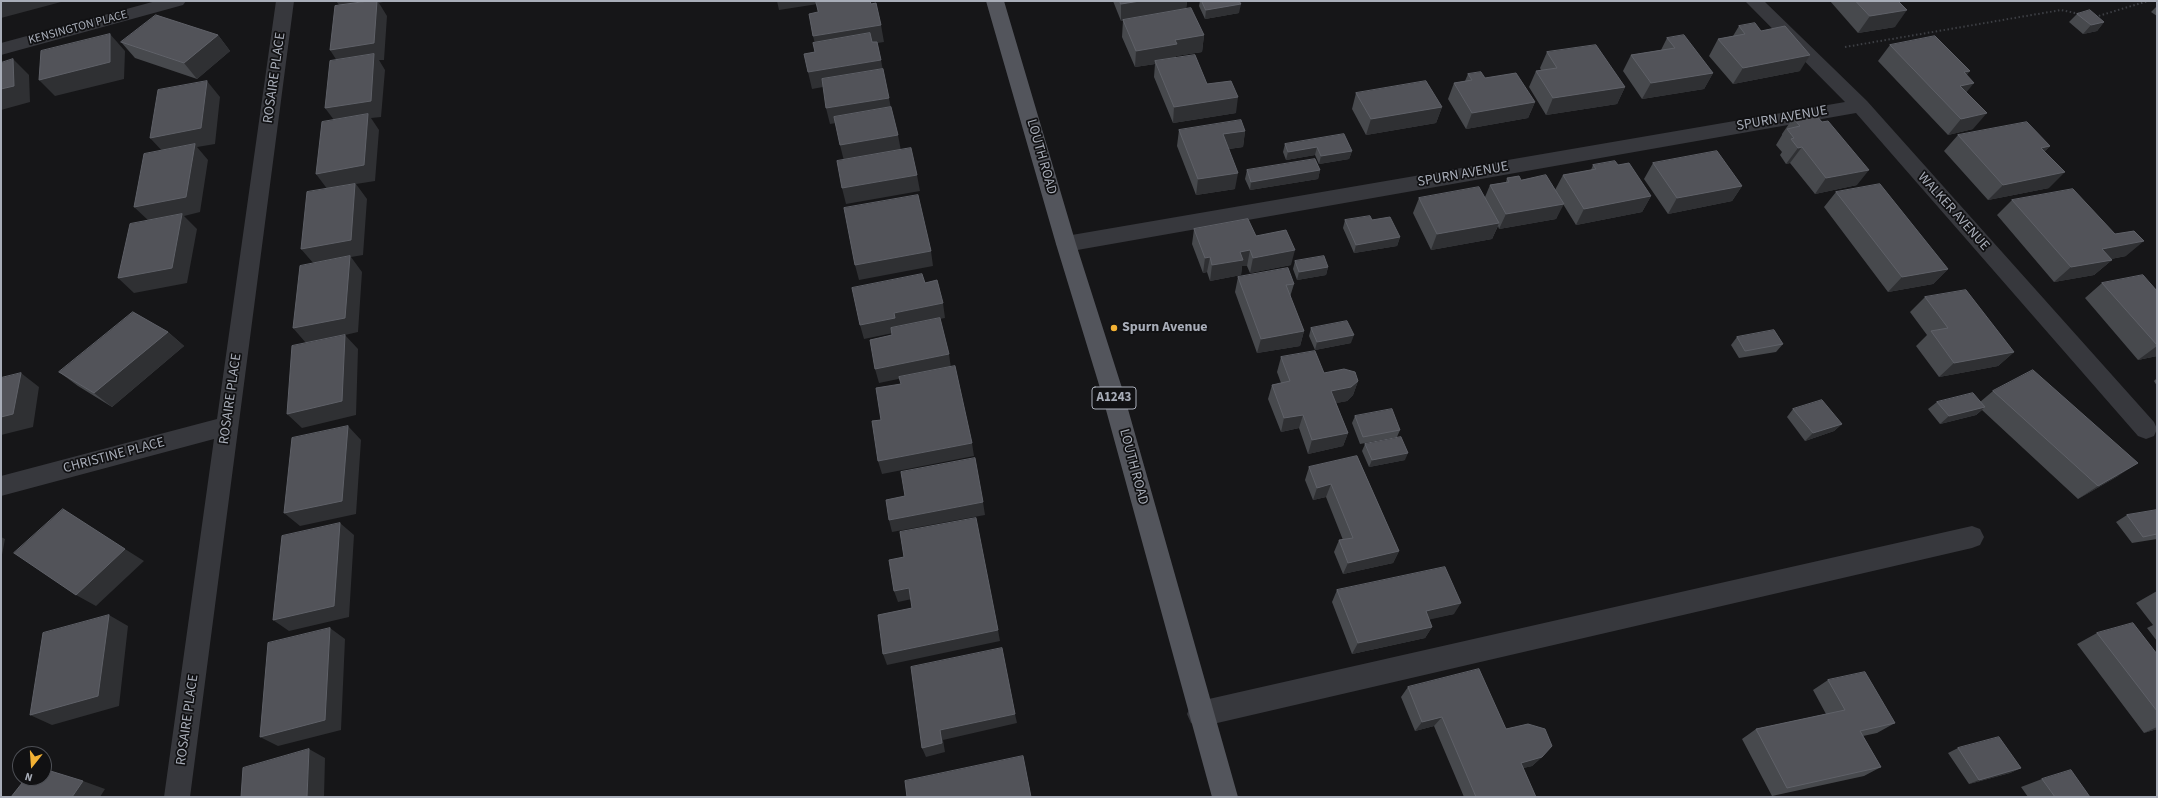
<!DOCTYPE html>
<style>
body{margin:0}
#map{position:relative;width:2158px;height:798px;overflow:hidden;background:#161618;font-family:"Source Sans 3",sans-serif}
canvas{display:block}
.frame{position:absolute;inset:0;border:2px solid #a8adb8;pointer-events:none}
.north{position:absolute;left:12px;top:746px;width:40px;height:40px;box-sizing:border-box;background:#111113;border:1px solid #4d4f55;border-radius:50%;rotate:197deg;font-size:11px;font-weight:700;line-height:16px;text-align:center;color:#a8adb8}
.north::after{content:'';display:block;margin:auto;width:14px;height:18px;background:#f2b134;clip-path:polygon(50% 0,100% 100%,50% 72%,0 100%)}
</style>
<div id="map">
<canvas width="2158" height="798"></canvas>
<div class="frame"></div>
<div class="north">N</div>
</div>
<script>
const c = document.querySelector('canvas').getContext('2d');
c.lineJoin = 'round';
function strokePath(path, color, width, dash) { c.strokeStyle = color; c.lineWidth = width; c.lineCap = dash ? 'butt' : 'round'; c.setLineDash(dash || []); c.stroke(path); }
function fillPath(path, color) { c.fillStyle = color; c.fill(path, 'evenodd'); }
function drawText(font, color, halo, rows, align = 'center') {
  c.font = font + ' "Source Sans 3",sans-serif'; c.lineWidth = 3.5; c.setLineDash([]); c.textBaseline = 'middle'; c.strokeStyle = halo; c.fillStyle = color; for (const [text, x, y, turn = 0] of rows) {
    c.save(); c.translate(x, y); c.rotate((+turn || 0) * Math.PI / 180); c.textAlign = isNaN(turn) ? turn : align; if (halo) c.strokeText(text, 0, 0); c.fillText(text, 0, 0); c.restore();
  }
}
const path = new Path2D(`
 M2095 17 2148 1
 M1845 47 2061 10 2080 14`);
const minor = new Path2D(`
 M156 1H186L183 5 1 55V43Z
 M276 1H294L190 797H164L214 439 1 496V476L217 419Z
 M1745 1H1764L1867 101 2154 422 2157 429 2154 436 2146 439 2138 436 1856 113 1066 252 1059 249 1056 244 1059 239 1066 236 1845 102Z
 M1972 526 1980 529 1984 537 1980 545 1972 548 1200 727 1191 723 1187 714 1191 705 1200 701Z`);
const major = new Path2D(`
 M986 1H1004L1076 244 1122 388 1238 797H1212L1100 388 1056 244Z`);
const wall = new Path2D(`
 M1113 1H1187L1186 9 1204 35 1202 52 1176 56V58L1207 84 1236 113 1173 123 1154 77 1155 64 1135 67 1122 37 1123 20 1121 21Z
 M1200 1H1239V13L1205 19 1199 6Z
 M1830 1H1898L1895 27 1858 33Z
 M2157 6V16L2151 12Z
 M2077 14 2104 22 2097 31 2083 34 2069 22Z
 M1739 26 1761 31 1800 71 1733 84 1709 56 1718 39 1733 36Z
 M218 35 230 51 197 79 135 58 121 42Z
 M1667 38 1713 73 1704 89 1642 99 1623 71 1631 55 1661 50Z
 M1890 45 1967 76V93L1973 129 1948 135 1878 61Z
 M1547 52 1625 87 1617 104 1546 115 1529 87 1536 71 1541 70 1540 68Z
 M1468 74 1485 78 1535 102 1528 118 1466 129 1448 99 1454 83 1465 81Z
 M1356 93 1442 107 1436 123 1366 135 1352 109Z
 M1793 118 1857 185 1815 194 1790 163 1786 164 1780 155 1782 152 1776 145 1782 135V134Z
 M1179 130 1245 131 1243 147 1229 149 1235 189 1196 195 1177 146Z
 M1958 135 2050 146 2045 151 2049 188 1988 200 1944 151Z
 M1285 144 1352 151 1349 159 1319 164 1315 155 1286 160 1283 152Z
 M1653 163 1742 186 1732 201 1668 214 1644 179Z
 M1593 165H1618L1651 196 1642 212 1576 225 1563 204 1556 219 1499 229 1498 226 1492 239 1431 250 1413 213 1419 198 1485 197 1490 185 1506 182 1507 178 1521 180 1555 190 1563 175 1591 170Z
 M1247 170H1320L1318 179 1250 190 1245 179Z
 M1836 192 1948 269 1933 284 1888 292 1824 207Z
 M2012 200 2126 256 2111 259 2112 260 2094 275 2054 282 1997 215Z
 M1345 220H1372L1400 237 1397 246 1354 253 1343 228Z
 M1194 229 1256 236 1291 265 1250 273 1247 266H1242L1241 275 1210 281 1207 272 1203 273 1192 244Z
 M1295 261 1328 267 1326 275 1297 280 1293 269Z
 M1238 277 1294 284 1290 297 1304 331 1300 346 1257 353 1235 292Z
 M2102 283 2157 291V356L2138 360 2085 298Z
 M1925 297 2014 352 1998 366 1939 377 1916 346 1927 335 1910 312Z
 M1311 328 1351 343 1315 350 1309 336Z
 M168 332 184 346 112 407 78 386 59 372Z
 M1737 337 1783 344 1776 352 1739 358 1731 345Z
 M1281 357 1324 373 1358 381 1353 395 1347 401 1336 403 1348 433 1343 446 1308 454 1299 428 1281 432 1268 399 1272 385 1281 383 1277 372Z
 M2157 378V386L2154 381Z
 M1993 391 2118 476 2078 499 1982 410 1976 415 1940 424 1928 409 1937 402H1980Z
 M1793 409 1842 424 1834 431 1805 441 1787 417Z
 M1355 416 1400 430 1397 437 1360 444 1352 423Z
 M1365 444 1405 460 1369 467 1362 451Z
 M1357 456 1399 551 1393 563 1343 574 1334 552 1339 540H1343L1326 497 1313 500 1305 480 1309 467Z
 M2157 510V539L2132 543 2116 522 2127 515Z
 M1337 590 1454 614 1429 619 1432 627 1425 638 1352 654 1332 602Z
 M2157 591V641L2147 628 2153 625 2136 603Z
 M2097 633 2157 654V729L2144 733 2077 644Z
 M1828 680 1895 723 1877 733 1863 736 1881 767 1864 776 1772 796 1742 739 1756 729 1826 714 1813 690Z
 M1408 687 1506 729 1542 757 1532 766 1523 768 1536 797H1464L1434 726 1415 731 1401 697Z
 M1958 748 2021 768 2010 773 1969 784 1948 753Z
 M2042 779 2090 797H2028L2021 787Z`);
const shadedWall = new Path2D(`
 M1 1H61V2L1 18Z
 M336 1H383V2L379 3 387 16 384 60H379L385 70 381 117 371 118 379 130 375 181 356 184 367 199 363 255 351 257 362 272 358 332 345 335 358 349 356 415 302 428 287 414 345 335 306 343 293 328 314 264 301 249 328 190 316 174 337 124 325 108 341 67 330 50 342 9Z
 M777 1H837L779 10Z
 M1140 1H1187L1186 9 1121 21V4Z
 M1241 4 1239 13 1205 19 1206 10Z
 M1907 10 1895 27 1858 33 1870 16Z
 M2104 22 2097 31 2083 34 2091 25Z
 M881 25 884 42 817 52 813 36Z
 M110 34 125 51 124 79 55 96 39 80Z
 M218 35 230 51 197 79 184 63Z
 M1204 35 1202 52 1176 56V60L1155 61V64L1135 67 1136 51 1175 40Z
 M1810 55 1800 71 1733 84 1743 68Z
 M13 59 29 75 30 102 1 110V89Z
 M881 60 884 76 812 89 808 72Z
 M1970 71 1957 88 1964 72Z
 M1713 73 1704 89 1642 99 1651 83Z
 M207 81 220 97 215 144 197 147 208 160 200 212 184 216 197 229 187 283 134 293 118 278 150 222 134 207 165 154 150 138Z
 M1974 83 1961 99 1960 86Z
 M1625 87 1617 104 1546 115 1553 98Z
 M1238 97 1236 113 1173 123 1174 107Z
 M889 98 892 114 830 124 826 108Z
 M1535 102 1528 118 1466 129 1472 113Z
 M1442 107 1436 123 1366 135 1371 119Z
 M1987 113 1973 129 1948 135 1961 119Z
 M1245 131 1243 147 1221 150 1223 134Z
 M898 135 901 151 844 161 840 145Z
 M2050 146 2035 162 2041 148Z
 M1317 147 1315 155 1286 160 1288 152Z
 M1802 147 1790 163 1786 164 1798 148Z
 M1352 151 1349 159 1319 164 1321 156Z
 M1320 170 1318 179 1250 190 1251 182Z
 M1869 170 1857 185 1815 194 1826 178Z
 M2065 172 2049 188 1988 200 2003 185Z
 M1238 173 1235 189 1196 195 1198 179Z
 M917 175 920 191 846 204 842 188Z
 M1742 186 1732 201 1668 214 1677 198Z
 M1651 196 1642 212 1576 225 1584 209Z
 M1564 204 1556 219 1499 229 1506 214Z
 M1499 223 1492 239 1431 250 1437 234Z
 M1400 237 1397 246 1354 253 1356 245Z
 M2144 241 2126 256 2085 264 2102 249Z
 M1250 250 1247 266H1242L1241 275 1210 281 1212 265 1240 252Z
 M1295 250 1291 265 1250 273 1253 258Z
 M931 251 933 266 859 280 855 265Z
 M1210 257 1207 272 1203 273 1205 258Z
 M2112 260 2094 275 2054 282 2071 267Z
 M1328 267 1326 275 1297 280 1299 272Z
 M1948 269 1933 284 1888 292 1902 277Z
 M943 303 945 318 897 327 898 332 864 339 860 325 894 313Z
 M1304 331 1300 346 1257 353 1261 339Z
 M168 332 184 346 112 407 94 393Z
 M1354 335 1351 343 1315 350 1317 342Z
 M2157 346V356L2138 360Z
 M2014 352 1998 366 1939 377 1954 363Z
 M949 354 951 368 879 383 875 369Z
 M21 373 39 387 33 427 1 435V417Z
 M1358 381 1353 395 1347 401 1327 405 1331 391Z
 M1985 407 1976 415 1940 424 1949 416Z
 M1303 415 1299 428 1281 432 1284 418Z
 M1842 424 1834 431 1805 441 1813 433Z
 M348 426 361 440 356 514 300 526 284 513Z
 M1348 433 1343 446 1308 454 1312 440Z
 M972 443 974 456 882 474 878 461Z
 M1408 453 1405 460 1369 467 1372 460Z
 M2138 463 2118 476 2078 499 2098 486Z
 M1331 484 1326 497 1313 500 1317 488Z
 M983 502 985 515 892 532 889 520Z
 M340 523 354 535 349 617 289 631 273 620Z
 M1 537 5 539 1 560Z
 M125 549 144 561 96 606 76 595Z
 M1399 551 1393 563 1343 574 1348 563Z
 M909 588 912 599 898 602 894 591Z
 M1461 603 1454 614 1419 622 1426 611Z
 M109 615 128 626 119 706 52 725 30 715Z
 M1432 627 1425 638 1352 654 1358 643Z
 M330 628 345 639 341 730 278 746 260 737Z
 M998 630 1000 641 887 665 883 654Z
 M1015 714 1017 723 943 740 945 752 926 757 922 748 940 730Z
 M1442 717 1434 726 1415 731 1422 722Z
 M2157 727V729L2144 733Z
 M309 749 325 758 324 797H307Z
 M1542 757 1532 766 1511 771 1521 763Z
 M2021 768 2010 773 1969 784 1979 780Z
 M83 781 105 789 100 797H72Z`);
const building = new Path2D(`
 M369 1H377L374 43 330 50 335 6Z
 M816 1H870L871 4 876 3 881 25 813 36 809 14 818 12Z
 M1120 1H1140L1121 4Z
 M1202 1H1239L1241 4 1206 10Z
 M1856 1H1898L1907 10 1870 16Z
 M1191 8 1204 35 1175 40 1177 44 1136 51 1123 20Z
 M2090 10 2104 22 2091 25 2077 14Z
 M156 15 218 35 184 63 121 42Z
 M1755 23 1761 31 1785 26 1810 55 1743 68 1718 39 1745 34 1739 26Z
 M870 33 872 42H877L881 60 808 72 804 54 815 52 813 43Z
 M110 34V62L39 80 41 51Z
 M1684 35 1713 73 1651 83 1631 55 1675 48 1667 38Z
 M1935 36 1970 71 1964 72 1974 83 1960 86 1987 113 1961 119 1890 45Z
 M1596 45 1625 87 1553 98 1536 71 1557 68 1547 52Z
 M374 54 371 101 325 108 330 61Z
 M1195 55 1207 84 1231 81 1238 97 1174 107 1155 61Z
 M13 59 14 86 1 89V63Z
 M883 69 889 98 826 108 822 79Z
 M1481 72 1485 78 1516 73 1535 102 1472 113 1454 83 1472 80 1468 74Z
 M207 81 201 128 150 138 158 90Z
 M1426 81 1442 107 1371 119 1356 93Z
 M891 107 898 135 840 145 834 117Z
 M368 114 364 165 316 174 322 122Z
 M1815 114 1822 122 1828 121 1869 170 1826 178 1802 147 1798 148 1791 139 1794 138 1787 129 1800 126 1793 118Z
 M1241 120 1245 131 1223 134 1238 173 1198 179 1179 130Z
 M2027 122 2050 146 2041 148 2065 172 2003 185 1958 135Z
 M1344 134 1352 151 1321 156 1317 147 1288 152 1285 144Z
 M195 144 186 197 134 207 144 154Z
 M911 148 917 175 842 188 837 161Z
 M1717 151 1742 186 1677 198 1653 163Z
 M1315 159 1320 170 1251 182 1247 170Z
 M1615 161 1618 165 1629 163 1651 196 1584 209 1563 175 1596 169 1593 165Z
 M1546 175 1564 204 1506 214 1490 185 1509 182 1507 178 1519 176 1521 180Z
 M355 184 351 240 301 249 307 192Z
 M1880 184 1948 269 1902 277 1836 192Z
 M1479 187 1499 223 1437 234 1419 198Z
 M2073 189 2115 234 2134 231 2144 241 2102 249 2112 260 2071 267 2012 200Z
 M918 195 931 251 855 265 844 208Z
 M182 214 172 268 118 278 130 224Z
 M1370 216 1372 220 1390 217 1400 237 1356 245 1345 220Z
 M1248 219 1256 236 1286 230 1295 250 1253 258 1250 250 1240 252 1243 260 1212 265 1210 257 1205 258 1194 229Z
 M350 256 345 318 293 328 300 266Z
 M1324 256 1328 267 1299 272 1295 261Z
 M1288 268 1294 284 1286 285 1304 331 1261 339 1238 277Z
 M922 274 925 283 937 280 943 303 894 313 895 318 860 325 852 288Z
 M2143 275 2157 291V345L2102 283Z
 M1966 290 2014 352 1954 363 1931 331 1948 328 1925 297Z
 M133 312 168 332 94 393 59 372Z
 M940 318 949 354 875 369 870 340 892 335 891 328Z
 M1347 321 1354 335 1317 342 1311 328Z
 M1774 330 1783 344 1745 351 1737 337Z
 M345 335 342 401 287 414 292 346Z
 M1315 351 1324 373 1344 369 1355 372 1358 381 1351 387 1331 391 1348 433 1312 440 1303 415 1284 418 1272 385 1290 381 1281 357Z
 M955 366 972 443 878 461 872 421 881 420 876 388 901 384 899 377Z
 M2033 370 2138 463 2098 486 1993 391Z
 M21 373 13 414 1 417V378Z
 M1973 393 1985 407 1949 416 1937 402Z
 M1822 400 1842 424 1813 433 1793 409Z
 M1392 409 1400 430 1363 437 1355 416Z
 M348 426 342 501 284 513 292 438Z
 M1401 437 1408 453 1372 460 1365 444Z
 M1357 456 1399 551 1348 563 1339 540 1353 538 1331 484 1317 488 1309 467Z
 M975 458 983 502 889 520 886 500 905 496 901 472Z
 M63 509 125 549 76 595 14 553Z
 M2157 510V534L2143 537 2127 515Z
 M976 518 998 630 883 654 878 615 912 608 909 588 894 591 889 560 904 557 900 532Z
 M340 523 334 606 273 620 282 536Z
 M1445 567 1461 603 1426 611 1432 627 1358 643 1337 590Z
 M109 615 98 696 30 715 43 633Z
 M2133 623 2157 654V711L2097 633Z
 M330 628 325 720 260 737 268 643Z
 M1002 648 1015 714 940 730 942 743 922 748 911 667Z
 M1479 669 1506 729 1528 724 1545 729 1552 746 1542 757 1521 763 1536 797H1476L1442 717 1422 722 1408 687Z
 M1865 672 1895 723 1860 731 1881 767 1787 788 1756 729 1845 710 1828 680Z
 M1999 737 2021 768 1979 780 1958 748Z
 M309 749 307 797H241L243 768Z
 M1023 756 1031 797H907L905 781Z
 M44 769 83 781 72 797H11L26 778H44Z
 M2071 770 2090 797H2055L2042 779Z`);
const markers = [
 [1114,328,4,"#f2b134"]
];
const farStreetnames = [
 ["KENSINGTON PLACE",78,28,-15]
];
const shields = [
 [1114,398,44]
];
const shieldNames = [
 ["A1243",1114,398]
];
const streetNames = [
 ["ROSAIRE PLACE",275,78,-82],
 ["SPURN AVENUE",1782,119,-10],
 ["LOUTH ROAD",1041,157,74],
 ["SPURN AVENUE",1463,175,-10],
 ["WALKER AVENUE",1953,212,48],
 ["ROSAIRE PLACE",231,399,-82],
 ["CHRISTINE PLACE",114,456,-15],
 ["LOUTH ROAD",1133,467,75],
 ["ROSAIRE PLACE",188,720,-82]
];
const poiNames = [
 ["Spurn Avenue",1122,328]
];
strokePath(path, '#3d3f44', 2, [1.5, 2.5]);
fillPath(minor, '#37383d');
fillPath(major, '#53555c');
fillPath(wall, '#47494d');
fillPath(shadedWall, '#2f3033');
fillPath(building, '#525359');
strokePath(building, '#5f6168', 1);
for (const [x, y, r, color] of markers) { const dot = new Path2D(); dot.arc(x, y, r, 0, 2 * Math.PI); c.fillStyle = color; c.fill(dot); strokePath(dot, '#111113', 1.5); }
drawText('12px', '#a8adb8', '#111113', farStreetnames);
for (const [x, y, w] of shields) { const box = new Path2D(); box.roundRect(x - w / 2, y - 11, w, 22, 3); c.fillStyle = '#111113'; c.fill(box); strokePath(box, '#a8adb8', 1); }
drawText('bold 13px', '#a8adb8', null, shieldNames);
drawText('14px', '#a8adb8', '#111113', streetNames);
drawText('bold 14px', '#a8adb8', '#111113', poiNames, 'left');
</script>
